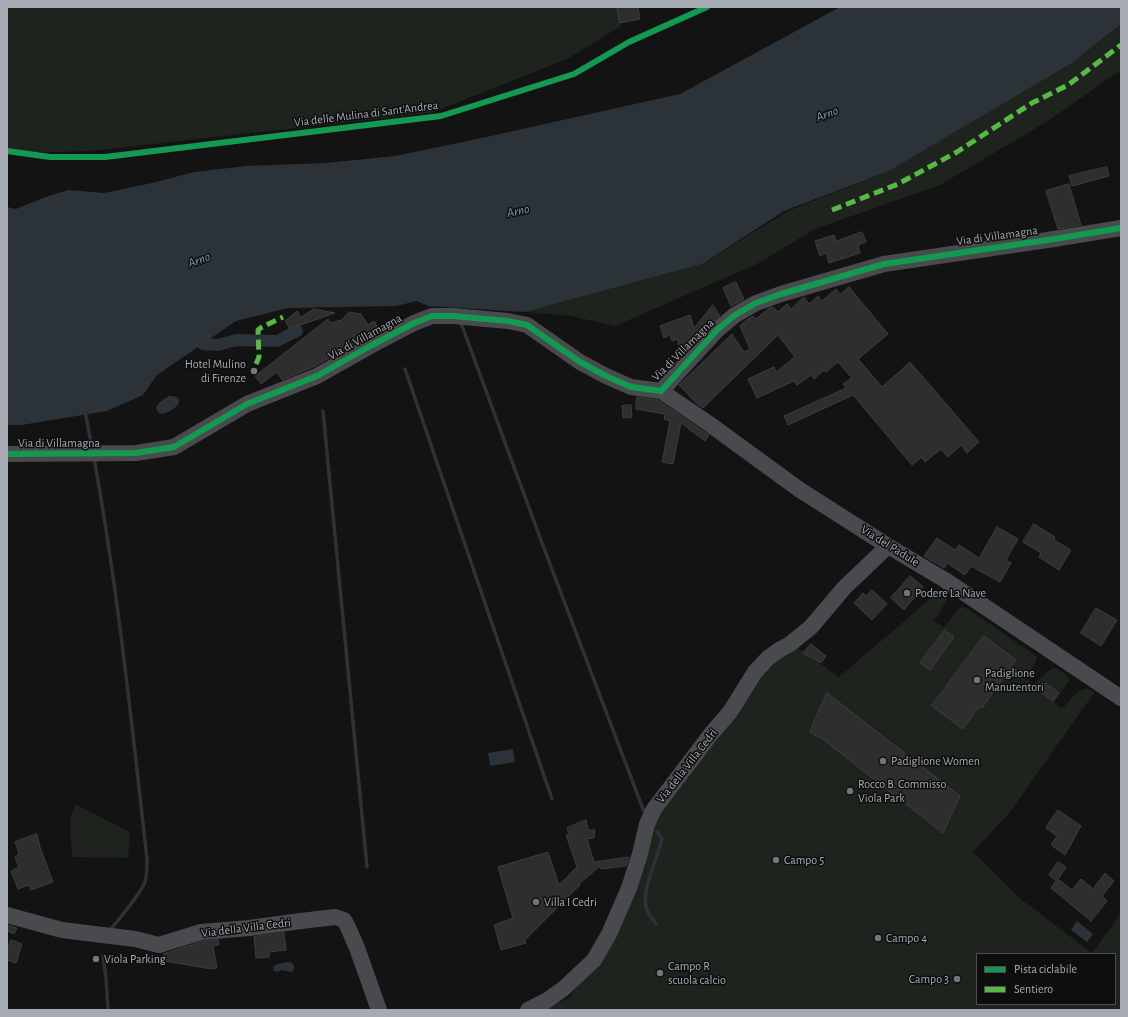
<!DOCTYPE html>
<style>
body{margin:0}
#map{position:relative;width:1128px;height:1017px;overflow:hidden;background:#131314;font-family:"Alegreya Sans",sans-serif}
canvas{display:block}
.frame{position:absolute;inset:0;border:8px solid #a6abb3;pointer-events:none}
.legend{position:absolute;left:976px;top:953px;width:140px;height:52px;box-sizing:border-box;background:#0e0e0f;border:1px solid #4b4d51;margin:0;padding:5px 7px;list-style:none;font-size:12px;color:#a6abb3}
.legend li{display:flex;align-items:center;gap:8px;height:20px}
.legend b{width:20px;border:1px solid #4b4d51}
</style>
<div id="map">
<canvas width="1128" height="1017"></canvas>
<div class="frame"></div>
<ul class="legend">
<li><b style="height:5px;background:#139951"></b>Pista ciclabile</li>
<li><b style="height:5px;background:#58b947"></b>Sentiero</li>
</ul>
</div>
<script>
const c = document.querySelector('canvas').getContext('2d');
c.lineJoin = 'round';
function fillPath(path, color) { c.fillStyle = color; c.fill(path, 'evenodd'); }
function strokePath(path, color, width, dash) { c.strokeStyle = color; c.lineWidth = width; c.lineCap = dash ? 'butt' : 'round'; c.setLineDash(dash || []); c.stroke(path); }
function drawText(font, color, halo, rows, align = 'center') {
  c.font = font + ' "Alegreya Sans",sans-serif'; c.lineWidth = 3; c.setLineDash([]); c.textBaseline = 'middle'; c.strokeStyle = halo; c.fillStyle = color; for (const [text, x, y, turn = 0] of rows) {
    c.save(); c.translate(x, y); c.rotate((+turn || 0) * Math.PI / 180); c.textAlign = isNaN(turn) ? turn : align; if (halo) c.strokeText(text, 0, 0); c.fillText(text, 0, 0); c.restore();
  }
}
const green = new Path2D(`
 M7 7H617L621 26 569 58 431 113 90 151 21 153 7 150Z
 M1121 24V70L1048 121 940 185 815 229 757 264 615 326 571 316 525 312 702 264 788 211 889 171 1072 63Z
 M943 588 947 600 934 621 944 627 959 608 963 607 971 611 1035 655 1037 659 1036 661 1026 678 1034 684 1052 668H1056L1069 677V681L1054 702 1062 709C1067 704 1078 689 1085 689 1089 688 1092 691 1094 693L1010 812 973 852 1018 897 1092 953 1121 913V1010H534L547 1003 561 1002 570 997 576 987 655 820 759 674 795 646 839 677ZM977 954H1115V1004H977Z
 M75 804 130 832 128 858 72 857 70 820Z`);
const water = new Path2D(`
 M840 7H1121V24L1072 63 889 171 784 211 702 264 525 312 428 306 417 301 396 306 288 308 236 321 157 375 143 395 107 411 22 425H7V207L16 209 43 198 68 190 104 193 152 183 194 172 246 166 326 163 395 156 482 138 680 94Z
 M169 396C174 396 182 397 178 404 176 408 169 412 165 413 158 416 153 408 159 403 162 400 166 398 169 396Z
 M513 749 515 762 490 766 488 753Z
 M1077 921 1093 934 1087 942 1071 930Z
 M288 962 292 963 294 965V969L292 972 282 970 276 972 274 971 273 967 277 964Z`);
const stream = new Path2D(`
 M461 323 542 543 643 809 646 814
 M405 369 552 799
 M85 411 92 448
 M323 411 367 867
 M94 458C118 591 132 725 147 859 147 867 147 875 145 882 137 899 123 914 111 929
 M656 924C652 919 648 914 646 907 642 889 657 859 662 839L657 832
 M103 956 106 978 108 1010`);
const canal = new Path2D(`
 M203 344 218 345 236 340 277 341 297 331`);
const building = new Path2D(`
 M617 7H638L640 19 620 23Z
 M1107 167 1109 176 1072 186 1069 176Z
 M1069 184 1081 225 1058 229 1046 191Z
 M862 232 866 242 858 245 860 253 829 263 826 253 820 256 815 241 834 235 836 241Z
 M736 282 744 299 731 306 723 288Z
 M849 287 888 334 858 359 882 387 910 362 979 442 967 453 961 445 948 457 941 449 925 462 922 457 912 465 853 395 788 425 784 416 846 388 843 384 852 378 838 362 826 372 824 370 814 379 811 375 797 385 794 381 757 398 748 379 774 367 776 372 795 357 778 335 703 408 696 403 679 385 732 334 744 352 750 349 740 326 748 319 753 316 756 319 769 308 773 307 778 312 787 304 791 309 804 297 809 304 818 296 822 301 836 289 840 294Z
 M713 305 720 316 710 324 681 354 676 350 679 346 677 339 672 341 670 335 664 338 660 326 690 315 694 328Z
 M314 309 335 313 289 329 288 325 285 321 297 311 301 317Z
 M349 312 361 314 368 325 374 321 379 330 313 367 282 380 277 372 261 384 255 376 328 319 330 323 342 320Z
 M637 397 658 400 709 435 705 441 681 423 673 464 662 462 670 421 664 419 665 414 636 409Z
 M631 405 632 417 623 418 622 406Z
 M1034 524 1055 537 1054 540 1071 550 1059 570 1039 557 1041 553 1023 542Z
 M997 527 1018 539 1006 560 1011 563 1000 582 971 566 965 575 947 563 944 568 924 556 937 538 955 550 959 545 979 558Z
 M910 576 923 587 904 610 891 598Z
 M872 590 887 604 872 620 854 603 863 593 866 596Z
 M1096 608 1117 620 1101 646 1081 633Z
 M945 630 954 637 930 670 920 663Z
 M984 636 1016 660 982 708 979 706 963 729 932 706Z
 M811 644 826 656 821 663 803 653Z
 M1045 683 1059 693 1053 701 1039 691Z
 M827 693 960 796 943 833 825 741 810 732Z
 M1058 810 1081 826 1065 855 1051 845 1057 836 1046 828Z
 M586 820 588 830H595L594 838 587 839 594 862 629 857 626 866 601 869 600 866 579 884 580 885 525 940 526 943 501 950 494 925 513 918 498 867 548 852 559 885 577 867 566 835 569 834 567 828Z
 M37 834 40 847 53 882 31 890 29 885 18 889 11 871 19 867 15 857 19 854 15 842Z
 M1058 862 1066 867 1058 879 1072 890 1081 879 1093 889 1105 873 1114 881 1102 896 1107 901 1091 921 1051 888 1056 881 1049 875Z
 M7 925 17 928 14 934 7 931Z
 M284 933 286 950 269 952V957L256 958 254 937Z
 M11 940 22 944 16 963 7 960V950Z
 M218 940 219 945 213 946 217 968 211 969 165 961 163 954 203 941Z`);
const minor = new Path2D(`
 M661 391 717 330 735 315 756 303 781 294 884 264 1054 239 1121 228
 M7 454 136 453 174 447 247 404 317 376 372 345 414 323 432 316H453L508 321 527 325 580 362 606 376 631 387 661 391 708 423 800 490 888 546 945 580 1121 698
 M7 915 62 930 135 939 159 945 201 932 249 928 301 921 335 917 344 920 347 925 357 948 379 1010
 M528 1010 546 1001 563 989 594 960 609 934 629 888 640 854 647 824 654 809 711 734 730 712 755 672 768 658 779 650 790 644 811 627 844 588 888 546`);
const quiet = new Path2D(`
 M832 210 898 184 957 152 1032 103 1068 85 1121 45
 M256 364 259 357 258 330 262 327 283 317`);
const cycleway = new Path2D(`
 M7 151 50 157H105L441 116 574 74 629 42 707 7
 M7 454 136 453 174 447 247 404 317 376 372 345 414 323 432 316H453L508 321 527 325 580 362 606 376 631 387 661 391 717 330 735 315 756 303 781 294 884 264 1054 239 1121 228`);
const markers = [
 [254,371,4,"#73767b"],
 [907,593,4,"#73767b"],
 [977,680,4,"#73767b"],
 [883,761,4,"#73767b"],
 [850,791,4,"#73767b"],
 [776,860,4,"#73767b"],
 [536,902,4,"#73767b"],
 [878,938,4,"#73767b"],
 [96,959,4,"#73767b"],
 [660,973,4,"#73767b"],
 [957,979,4,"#73767b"]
];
const streetNames = [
 ["Via delle Mulina di Sant'Andrea",366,114,-7],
 ["Via di Villamagna",997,236,-8],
 ["Via di Villamagna",365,337,-29],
 ["Via di Villamagna",683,350,-45],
 ["Via di Villamagna",59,443],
 ["Via del Padule",890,546,32],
 ["Via della Villa Cedri",687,766,-52],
 ["Via della Villa Cedri",246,928,-7]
];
const poiNames = [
 ["Hotel Mulino",246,364,"right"],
 ["di Firenze",246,378,"right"],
 ["Podere La Nave",915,593],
 ["Padiglione",985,673],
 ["Manutentori",985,687],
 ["Padiglione Women",891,761],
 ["Rocco B. Commisso",858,784],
 ["Viola Park",858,798],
 ["Campo 5",784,860],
 ["Villa I Cedri",544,902],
 ["Campo 4",886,938],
 ["Viola Parking",104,959],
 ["Campo R",668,966],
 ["scuola calcio",668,980],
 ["Campo 3",949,979,"right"]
];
const waterNames = [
 ["Arno",827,114,-20],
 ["Arno",518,211,-12],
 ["Arno",199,260,-20]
];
fillPath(green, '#1e231e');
fillPath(water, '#2c3338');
strokePath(stream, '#2c3338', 3.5);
strokePath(canal, '#2c3338', 12);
fillPath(building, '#2e2e2f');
strokePath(building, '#3c3d40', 1);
strokePath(minor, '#484a4d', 16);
strokePath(quiet, '#58b947', 5, [10, 5]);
strokePath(cycleway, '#139951', 6);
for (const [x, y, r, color] of markers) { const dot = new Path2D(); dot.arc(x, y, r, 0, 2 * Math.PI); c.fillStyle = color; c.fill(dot); strokePath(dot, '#0e0e0f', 1.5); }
drawText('12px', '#a6abb3', '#0e0e0f', streetNames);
drawText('12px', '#a6abb3', '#0e0e0f', poiNames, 'left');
drawText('italic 13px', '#819aab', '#0e0e0f', waterNames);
</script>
